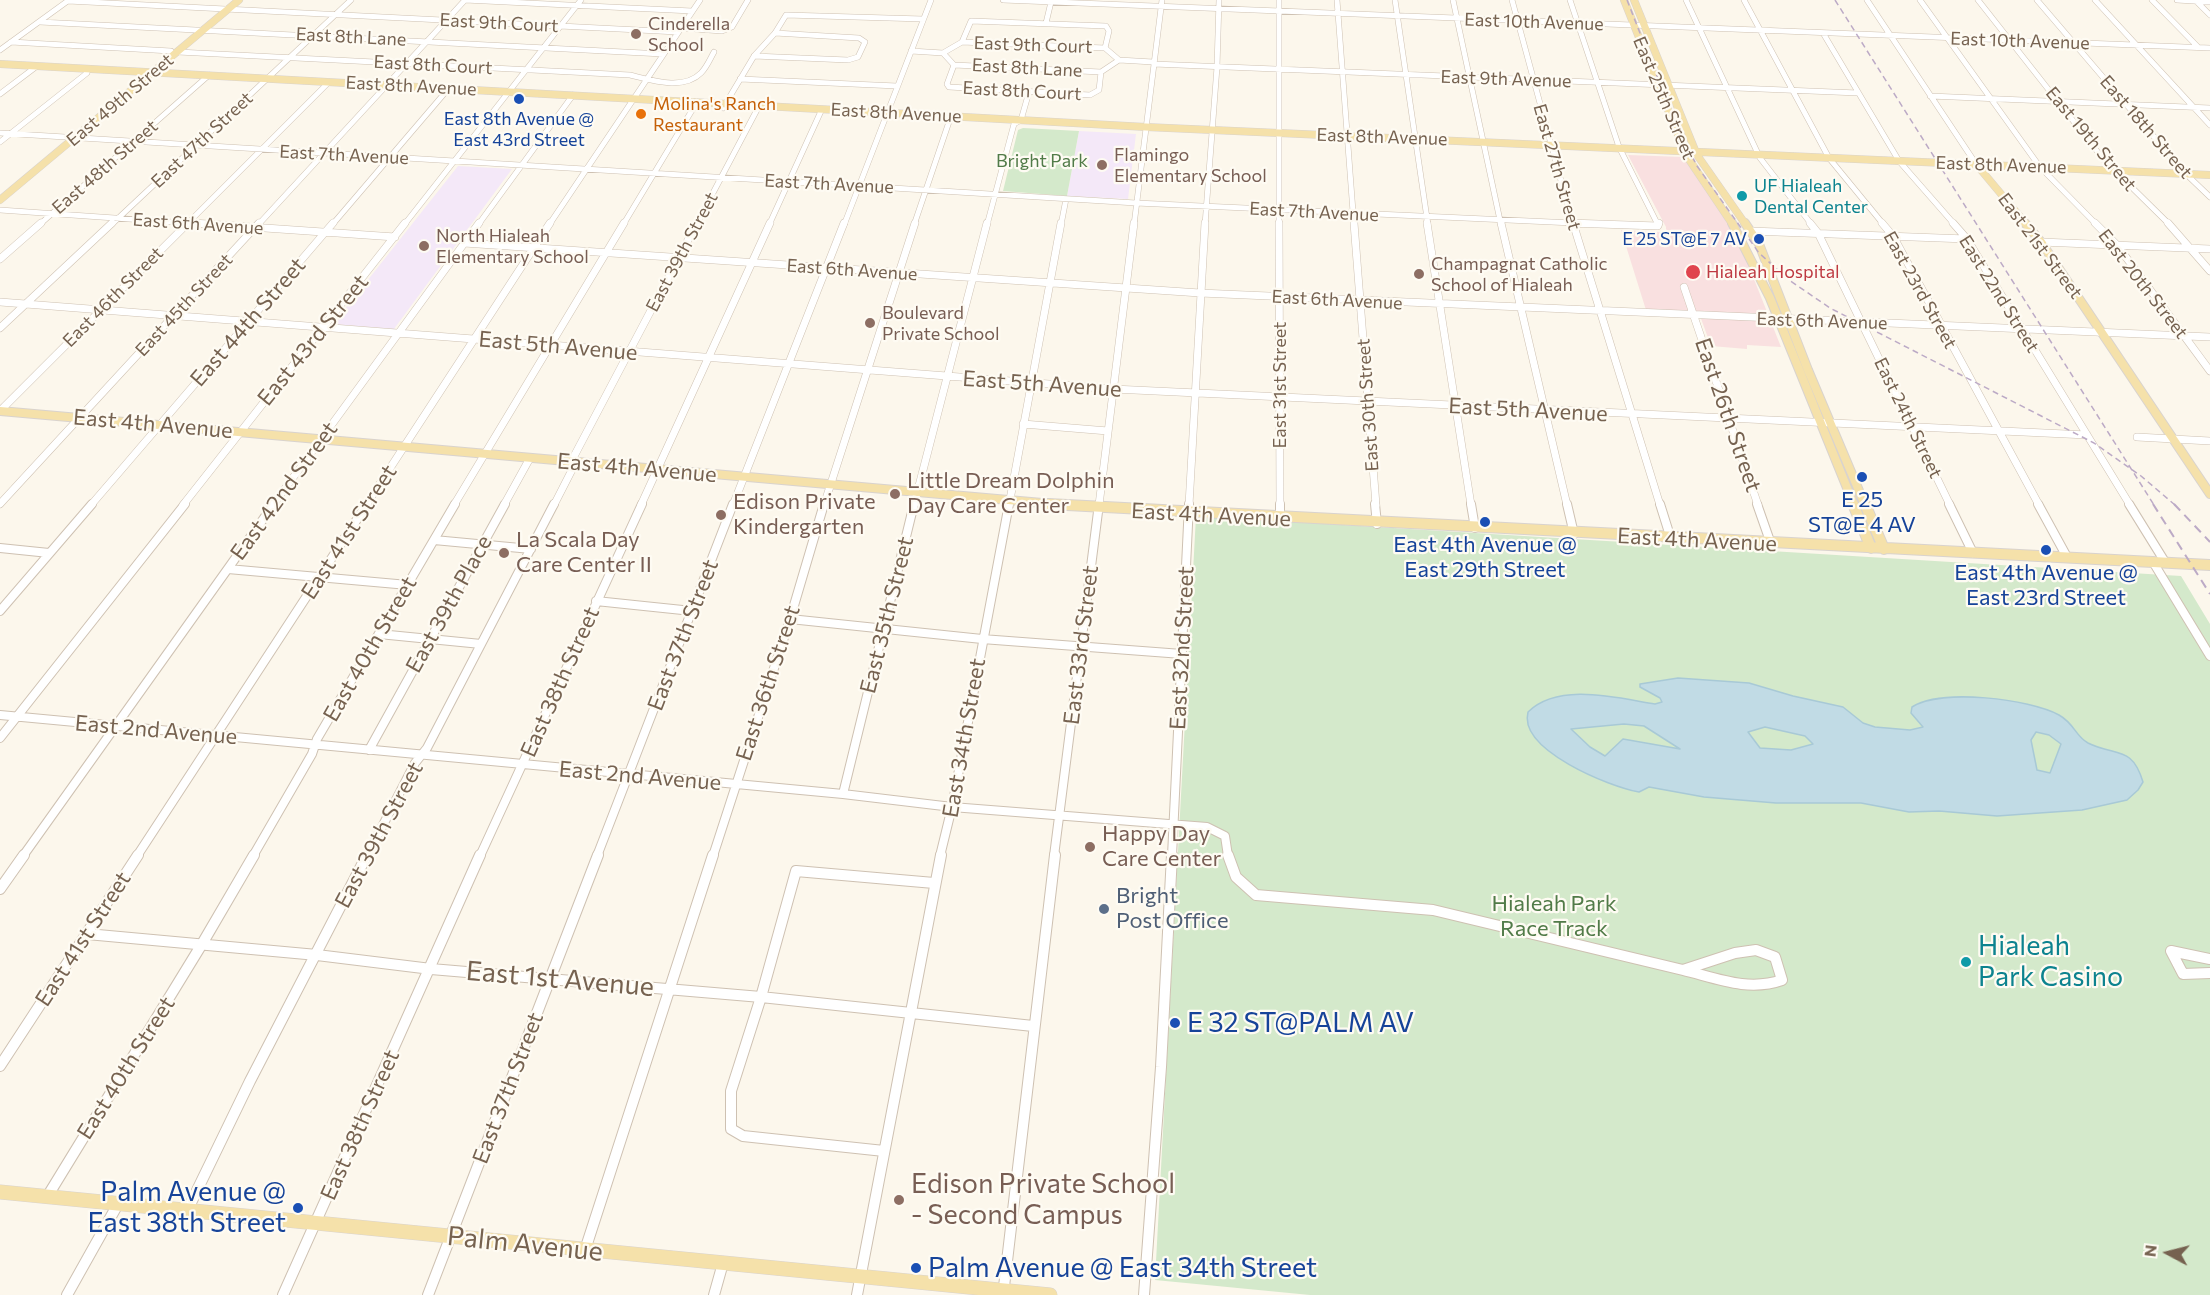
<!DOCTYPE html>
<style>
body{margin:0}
#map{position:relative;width:2210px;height:1295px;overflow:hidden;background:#fcf7ec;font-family:Commissioner,sans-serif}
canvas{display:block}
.north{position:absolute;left:2138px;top:1223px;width:60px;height:60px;-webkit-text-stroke:4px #fefbf3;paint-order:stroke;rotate:277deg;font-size:16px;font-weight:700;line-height:24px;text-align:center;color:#766250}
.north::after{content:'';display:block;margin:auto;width:21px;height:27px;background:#766250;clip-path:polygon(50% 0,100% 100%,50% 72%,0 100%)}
</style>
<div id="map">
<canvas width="2210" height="1295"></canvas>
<div class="north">N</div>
</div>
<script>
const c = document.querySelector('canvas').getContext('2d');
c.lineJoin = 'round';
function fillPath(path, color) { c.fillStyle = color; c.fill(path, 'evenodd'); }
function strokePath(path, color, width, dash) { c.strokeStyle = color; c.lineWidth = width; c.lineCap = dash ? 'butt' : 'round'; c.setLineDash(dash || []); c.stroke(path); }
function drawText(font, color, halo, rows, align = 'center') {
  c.font = font + ' Commissioner,sans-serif'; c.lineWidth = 4.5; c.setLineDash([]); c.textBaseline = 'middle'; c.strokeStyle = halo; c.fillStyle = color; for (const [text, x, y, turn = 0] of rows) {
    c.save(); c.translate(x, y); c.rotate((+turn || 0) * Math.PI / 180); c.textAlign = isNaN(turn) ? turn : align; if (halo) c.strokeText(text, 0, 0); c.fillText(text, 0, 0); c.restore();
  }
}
const education = new Path2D(`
 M1079 131 1136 134 1128 199 1067 196Z
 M458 166 512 169 394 329 333 324Z`);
const medical = new Path2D(`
 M1628 155 1683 157 1736 234 1781 347 1747 345V349L1711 346 1699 313 1646 310 1621 230 1660 232 1666 230V227Z`);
const green = new Path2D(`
 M1023 128 1079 131 1067 196 1003 191 1018 130Z
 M1196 516 2181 576 2210 624V1295H1310L1155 1280Z`);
const water = new Path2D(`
 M1678 678 1749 683 1793 696 1843 707 1863 723 1875 727 1910 730 1923 727 1911 713 1912 707C1942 688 2029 699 2059 715 2075 724 2075 736 2088 743 2116 757 2132 745 2143 782L2138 790 2127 800 2082 810 1997 816 1939 811 1909 812 1861 803H1776L1704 797 1649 787 1639 792C1610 787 1518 750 1528 712 1559 682 1617 698 1655 704L1662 702 1660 698 1640 687V684ZM1624 724 1644 726 1680 749 1623 739 1605 756 1590 747 1571 729ZM1765 727 1805 736 1813 744 1791 750 1760 748 1748 732ZM2036 732 2049 735 2061 744 2050 773 2037 770 2031 740Z`);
const minorFar3 = new Path2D(`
 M465 0 692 11
 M1003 0 2210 48
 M1279 0V225
 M1337 0 1354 225
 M1395 0 1428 225
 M1453 0 1501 225
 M1512 0 1573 225
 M1570 0 1619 147 1658 225
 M1686 0 1760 158 1812 225
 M1744 0 1829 158 1884 225
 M1867 0 1976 164
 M1920 0 2040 167 2097 225
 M1978 0 2104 160 2170 225
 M2037 0 2185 173 2210 197
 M2095 0 2210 125
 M2152 0 2198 47
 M2177 0 2210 2
 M68 1 678 32
 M2196 1 2210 15
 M971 21 1106 26 1109 31 1105 48 1119 60 1101 72 1099 90 1090 95 949 87 947 84 954 65 943 53 962 42Z
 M40 22 663 54
 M1046 23 1051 2
 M681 28 722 31 732 27 748 0
 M1823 33 1899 161 1955 225
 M11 42 171 51
 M962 42 1105 48
 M0 50 69 0
 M911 51 943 53
 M178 52 630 75C651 80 683 91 701 73 707 67 710 59 714 52
 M754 56 848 60 858 57 865 42 859 38 775 33
 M1119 60 1153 62
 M1154 64 1858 93
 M954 65 1101 72
 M740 79 897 86
 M0 94 37 66
 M1930 96 2210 108
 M723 108 754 56 775 33 786 15 923 19
 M0 133 1136 203 1617 225
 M0 142 87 73
 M0 210 215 225
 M39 225 209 75
 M111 225 351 0
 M186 225 329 82
 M258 225 465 0
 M332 225 449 88
 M404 225 581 0
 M478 225 573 95
 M549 225 700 0
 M623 225 697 102
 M696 225 759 106
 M769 225 822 109
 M844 225 931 0
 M914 225 951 116
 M987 225 1014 124 1021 120 1029 92
 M1061 225 1066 199
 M1134 225 1162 0
 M1205 225 1217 67 1219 0`);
const minorFar2 = new Path2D(`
 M193 223 395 237
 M1279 223 1280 505
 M1354 223 1376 505
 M1427 223 1471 505
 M1501 223 1567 505
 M1569 223 1658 226 1659 223
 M1573 223 1660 505
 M1810 223 1818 233 1950 505
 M1882 223 1893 236 2039 505
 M1953 223 1967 239 2130 505
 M2095 223 2117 245 2210 371
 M2168 223 2210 271
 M1750 231 1967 239
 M2041 242 2210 249
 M464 243 1200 293 2210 337
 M0 259 41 223
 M1684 287 1758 505
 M0 302 1113 389 2087 435
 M0 328 112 223
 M0 411 188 223
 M1023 424 1108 431
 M2137 437 2210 441
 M571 462 697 223
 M0 504 259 223
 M91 505 333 223
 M183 505 405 223
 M273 505 479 223
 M366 505 550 223
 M454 505 624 223
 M504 505 530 458
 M554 505 576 462
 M641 505 770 223
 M733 505 844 223
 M824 505 915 223
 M914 505 987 223
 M1009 505 1061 223
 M1099 505 1134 223
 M1189 505 1205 223`);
const minorFar1 = new Path2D(`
 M1280 504V519
 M1375 504 1377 524
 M1471 504 1475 528
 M1567 504 1574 534
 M1660 504 1671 539
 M1757 504 1771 544
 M1949 504 1973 553
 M2038 504 2067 557
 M2129 504 2165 562
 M434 540 531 549
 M0 548 49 553
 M2153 562 2210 656
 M228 569 408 585
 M596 601 692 611
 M0 611 92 504
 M790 619 982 639 1182 654
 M379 634 481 644
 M0 715 843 794 952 807 1207 827 1225 836 1228 856
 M0 738 185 504
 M369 750 505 504
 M843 794 914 504
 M23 856 274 504
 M137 856 367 504
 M253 856 312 754 317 739 455 504
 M367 856 415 763 427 748 554 504
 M480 856 642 504
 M597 856 733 504
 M713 856 790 619 824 504
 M940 856 952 807 1009 504
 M1054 856 1099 504
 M1172 856 1189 504`);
const minor = new Path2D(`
 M1228 855 1236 877 1256 895 1433 910 1683 970
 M0 889 24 855
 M87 934 317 955 431 969 761 997 1033 1026
 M1756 950 1775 957 1782 980C1748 992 1716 978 1683 970L1735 953Z
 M2210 959 2171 951 2183 974 2210 973
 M0 1066 138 855
 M884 1151 743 1136 731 1129V1091L761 997 796 871 934 883
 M47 1197 202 944 254 855
 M187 1211 250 1081 367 855
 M585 1250 713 855
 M67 1295 118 1204
 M283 1295 480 855
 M428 1295 598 855
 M714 1295 723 1263
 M857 1295 941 855
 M1003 1295 1055 855
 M1144 1295 1161 1067 1172 855`);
const majorFar3 = new Path2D(`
 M1624 0 1686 155 1733 225
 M1634 0 1697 155 1746 225
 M0 64 1146 127 2210 175
 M1976 164 2027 225
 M0 200 239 0`);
const majorFar2 = new Path2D(`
 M1732 223 1770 298 1854 505
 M1745 223 1759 244 1808 370 1865 505
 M2025 223 2041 242 2210 494
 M0 411 1065 505`);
const majorFar1 = new Path2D(`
 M1048 504 2210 565
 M1853 504 1871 548
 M1865 504 1884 549`);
const major = new Path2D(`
 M0 1192 1050 1295`);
const railFar1 = new Path2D(`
 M1627 0 1677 127 1697 166 1759 253 1789 280 1830 308 2094 443 2141 476 2175 505
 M1835 0 2154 505`);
const rail = new Path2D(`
 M2153 504 2210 594
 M2174 504 2210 542`);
const markers = [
 [636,34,6,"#8d6e63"],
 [519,99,6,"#1a4fb4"],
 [641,114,6,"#e8710a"],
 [1102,165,6,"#8d6e63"],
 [1742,196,6,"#0f9aa8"],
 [1759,239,6,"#1a4fb4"],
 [424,246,6,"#8d6e63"],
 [1693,272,8,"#e0444e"],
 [1419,274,6,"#8d6e63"],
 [870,323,6,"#8d6e63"],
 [1862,477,6,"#1a4fb4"],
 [895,494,6,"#8d6e63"],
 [721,515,6,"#8d6e63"],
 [1485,522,6,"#1a4fb4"],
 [2046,550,6,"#1a4fb4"],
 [504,553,6,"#8d6e63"],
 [1090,847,6,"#8d6e63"],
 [1104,909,6,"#5c6f8a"],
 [1966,962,6,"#0f9aa8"],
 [1175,1023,6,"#1a4fb4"],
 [899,1200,6,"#8d6e63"],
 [298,1208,6,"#1a4fb4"],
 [916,1268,6,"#1a4fb4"]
];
const farStreetnames = [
 ["East 10th Avenue",1534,22,2],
 ["East 9th Court",499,23,3],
 ["East 8th Lane",351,37,3],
 ["East 10th Avenue",2020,41,2],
 ["East 9th Court",1033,45,2],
 ["East 8th Court",433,65,3],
 ["East 8th Lane",1027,68,3],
 ["East 9th Avenue",1506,79,2],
 ["East 8th Avenue",411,86,3],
 ["East 8th Court",1022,91,3],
 ["East 25th Street",1664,98,67],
 ["East 49th Street",120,100,-40],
 ["East 8th Avenue",896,113,3],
 ["East 18th Street",2146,127,49],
 ["East 8th Avenue",1382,137,2],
 ["East 19th Street",2091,139,50],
 ["East 47th Street",202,140,-43],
 ["East 7th Avenue",344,155,3],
 ["East 8th Avenue",2001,165,2],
 ["East 48th Street",105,167,-41],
 ["East 27th Street",1557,167,74],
 ["East 7th Avenue",829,184,3],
 ["East 7th Avenue",1314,212,3],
 ["East 6th Avenue",198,224,4],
 ["East 21st Street",2040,246,53],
 ["East 39th Street",682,252,-62],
 ["East 6th Avenue",852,270,4],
 ["East 20th Street",2143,284,52],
 ["East 23rd Street",1920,290,61],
 ["East 22nd Street",1999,294,58],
 ["East 46th Street",113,297,-45],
 ["East 6th Avenue",1337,300,3],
 ["East 45th Street",184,305,-47],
 ["East 6th Avenue",1822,321,2],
 ["East 31st Street",1280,385,-90],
 ["East 30th Street",1368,405,-94],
 ["East 24th Street",1908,418,64]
];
const farEducationnames = [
 ["Cinderella",648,24],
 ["School",648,45],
 ["Flamingo",1114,155],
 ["Elementary School",1114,176],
 ["North Hialeah",436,236],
 ["Elementary School",436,257],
 ["Champagnat Catholic",1431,264],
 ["School of Hialeah",1431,285],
 ["Boulevard",882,313],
 ["Private School",882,334]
];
const farFoodnames = [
 ["Molina's Ranch",653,104],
 ["Restaurant",653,125]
];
const farTransitnames = [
 ["East 8th Avenue @",519,119],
 ["East 43rd Street",519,140],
 ["E 25 ST@E 7 AV",1747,239,"right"]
];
const farParknames = [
 ["Bright Park",1042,161]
];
const farCulturenames = [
 ["UF Hialeah",1754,186],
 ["Dental Center",1754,207]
];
const farHealthnames = [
 ["Hialeah Hospital",1706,272]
];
const streetNames = [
 ["East 44th Street",248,322,-49],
 ["East 43rd Street",313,340,-51],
 ["East 5th Avenue",558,346,5],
 ["East 5th Avenue",1042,384,4],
 ["East 5th Avenue",1528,410,3],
 ["East 26th Street",1728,415,71],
 ["East 4th Avenue",153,424,5],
 ["East 4th Avenue",637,468,5],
 ["East 42nd Street",284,491,-54],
 ["East 4th Avenue",1211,515,3],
 ["East 41st Street",349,532,-57],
 ["East 4th Avenue",1697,540,3],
 ["East 39th Place",449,604,-61],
 ["East 35th Street",887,615,-76],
 ["East 37th Street",683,635,-69],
 ["East 33rd Street",1081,645,-83],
 ["East 32nd Street",1182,648,-87],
 ["East 40th Street",370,649,-60],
 ["East 38th Street",560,682,-66],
 ["East 36th Street",768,683,-72],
 ["East 2nd Avenue",156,730,5],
 ["East 34th Street",964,738,-80],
 ["East 2nd Avenue",640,776,5],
 ["East 39th Street",379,835,-62],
 ["East 41st Street",83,939,-57],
 ["East 40th Street",126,1068,-58],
 ["East 37th Street",508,1088,-69],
 ["East 38th Street",360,1125,-66]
];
const educationNames = [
 ["Little Dream Dolphin",907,481],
 ["Day Care Center",907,506],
 ["Edison Private",733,502],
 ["Kindergarten",733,527],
 ["La Scala Day",516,540],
 ["Care Center II",516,565],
 ["Happy Day",1102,834],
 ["Care Center",1102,859]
];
const transitNames = [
 ["E 25",1862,500],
 ["ST@E 4 AV",1862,525],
 ["East 4th Avenue @",1485,545],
 ["East 29th Street",1485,570],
 ["East 4th Avenue @",2046,573],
 ["East 23rd Street",2046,598]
];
const serviceNames = [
 ["Bright",1116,896],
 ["Post Office",1116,921]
];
const parkNames = [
 ["Hialeah Park",1554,904],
 ["Race Track",1554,929]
];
const nearCulturenames = [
 ["Hialeah",1978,946],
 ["Park Casino",1978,977]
];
const nearStreetnames = [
 ["East 1st Avenue",560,979,5],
 ["Palm Avenue",525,1244,6]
];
const nearTransitnames = [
 ["E 32 ST@PALM AV",1187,1023],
 ["Palm Avenue @",286,1192,"right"],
 ["East 38th Street",286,1223,"right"],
 ["Palm Avenue @ East 34th Street",928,1268]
];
const nearEducationnames = [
 ["Edison Private School",911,1184],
 ["- Second Campus",911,1215]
];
fillPath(education, '#f4e8f8');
fillPath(medical, '#f9e0e0');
fillPath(green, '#d4e9cb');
fillPath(water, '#c1dbe5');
strokePath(water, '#a8c9d6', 1.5);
strokePath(minorFar3, '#cec1b2', 6);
strokePath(minorFar2, '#cec1b2', 8);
strokePath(minorFar1, '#cec1b2', 10);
strokePath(minor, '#cec1b2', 12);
strokePath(majorFar3, '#d9d3ce', 8);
strokePath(majorFar2, '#d9d3ce', 10);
strokePath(majorFar1, '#d9d3ce', 12);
strokePath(major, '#d9d3ce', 15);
strokePath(minorFar3, '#fff', 5);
strokePath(minorFar2, '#fff', 7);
strokePath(minorFar1, '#fff', 8);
strokePath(minor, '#fff', 10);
strokePath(majorFar3, '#f5e1aa', 7);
strokePath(majorFar2, '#f5e1aa', 8);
strokePath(majorFar1, '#f5e1aa', 10);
strokePath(major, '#f5e1aa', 14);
strokePath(railFar1, '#bcaac6', 1.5, [6, 4]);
strokePath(rail, '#bcaac6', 2, [9, 6]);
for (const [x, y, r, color] of markers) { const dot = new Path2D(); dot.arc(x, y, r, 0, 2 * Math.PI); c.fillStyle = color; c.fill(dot); strokePath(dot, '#fefbf3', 2); }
drawText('18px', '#766250', '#fefbf3', farStreetnames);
drawText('18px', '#785e54', '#fefbf3', farEducationnames, 'left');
drawText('18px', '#c56008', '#fefbf3', farFoodnames, 'left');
drawText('18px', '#164399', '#fefbf3', farTransitnames);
drawText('18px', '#517b48', '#fefbf3', farParknames);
drawText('18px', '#0d838f', '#fefbf3', farCulturenames, 'left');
drawText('18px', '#be3a42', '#fefbf3', farHealthnames, 'left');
drawText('22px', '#766250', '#fefbf3', streetNames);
drawText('22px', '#785e54', '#fefbf3', educationNames, 'left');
drawText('22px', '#164399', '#fefbf3', transitNames);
drawText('22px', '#4e5e75', '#fefbf3', serviceNames, 'left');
drawText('22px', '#517b48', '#fefbf3', parkNames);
drawText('27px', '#0d838f', '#fefbf3', nearCulturenames, 'left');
drawText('27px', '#766250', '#fefbf3', nearStreetnames);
drawText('27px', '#164399', '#fefbf3', nearTransitnames, 'left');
drawText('27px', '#785e54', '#fefbf3', nearEducationnames, 'left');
</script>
